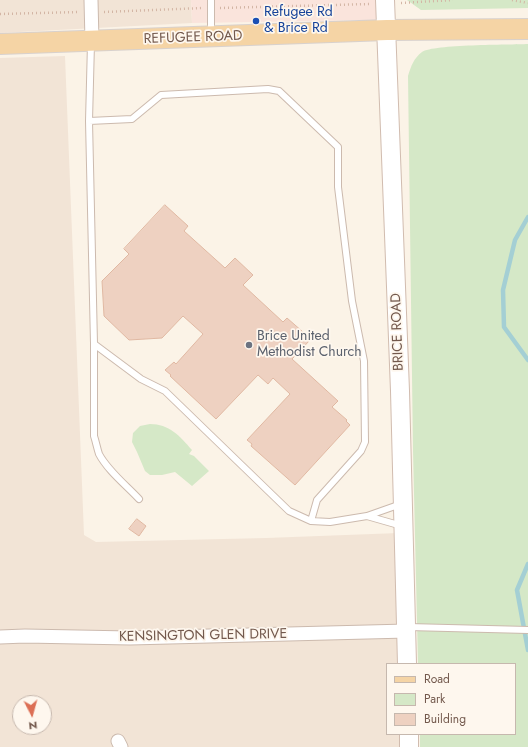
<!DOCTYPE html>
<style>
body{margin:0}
#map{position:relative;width:528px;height:747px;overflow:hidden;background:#fbf3e7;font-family:Jost,sans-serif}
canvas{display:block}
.legend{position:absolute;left:386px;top:663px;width:130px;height:72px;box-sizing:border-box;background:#fef7ee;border:1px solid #c6b8ae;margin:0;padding:5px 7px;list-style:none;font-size:12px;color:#73594d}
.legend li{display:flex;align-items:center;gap:8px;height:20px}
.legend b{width:20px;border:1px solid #c6b8ae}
.north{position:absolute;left:12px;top:695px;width:40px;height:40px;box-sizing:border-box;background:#fef7ee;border:1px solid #c6b8ae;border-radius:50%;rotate:174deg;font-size:11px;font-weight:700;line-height:16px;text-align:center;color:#73594d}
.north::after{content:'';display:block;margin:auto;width:14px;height:18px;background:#dc6f55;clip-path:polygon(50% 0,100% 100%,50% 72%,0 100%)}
</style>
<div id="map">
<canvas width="528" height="747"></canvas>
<ul class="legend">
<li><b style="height:5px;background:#f5d4a5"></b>Road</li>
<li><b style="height:11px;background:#d5e8c7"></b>Park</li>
<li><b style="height:11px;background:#eed1c1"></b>Building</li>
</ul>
<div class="north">N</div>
</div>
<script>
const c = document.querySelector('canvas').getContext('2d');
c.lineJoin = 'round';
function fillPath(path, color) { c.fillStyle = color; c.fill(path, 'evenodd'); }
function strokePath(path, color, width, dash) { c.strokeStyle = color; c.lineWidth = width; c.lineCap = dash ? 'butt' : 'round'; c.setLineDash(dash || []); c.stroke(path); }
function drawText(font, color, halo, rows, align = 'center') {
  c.font = font + ' Jost,sans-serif'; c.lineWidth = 3.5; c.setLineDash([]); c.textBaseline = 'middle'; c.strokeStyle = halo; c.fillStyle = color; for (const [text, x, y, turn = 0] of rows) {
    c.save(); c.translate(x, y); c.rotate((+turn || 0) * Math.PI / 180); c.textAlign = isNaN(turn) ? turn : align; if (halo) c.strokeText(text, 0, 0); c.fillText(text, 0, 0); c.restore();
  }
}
const residential = new Path2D(`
 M0 0H191L192 23 0 33Z
 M65 56 84 535 96 542 266 538 399 533 402 664H387V734H403V747H0V58ZM20 703H44V727H20Z`);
const commercial = new Path2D(`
 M191 0H376V20L192 23Z`);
const green = new Path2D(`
 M407 0H528V8L421 10Z
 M528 44V747H420V734H515V664H418L413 451 408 76C411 66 414 58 422 52 434 44 509 45 528 44Z
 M150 424C169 424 180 436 192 450L189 454 194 456 209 471 192 486 175 472 162 475H150L145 471 137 452 132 442 133 433 140 426Z`);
const stream = new Path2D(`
 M528 217 515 240 503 290 504 327 528 360
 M528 564 517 590 528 650`);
const building = new Path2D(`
 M165 205 188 226 184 231 225 268 235 258 253 275 243 285 283 322 287 318 311 339 292 359 338 401 332 407 347 420 346 421 350 425 295 485 251 446 252 444 247 440 290 394 273 378 268 384 258 375 216 419 170 376 171 375 165 370 174 362 176 364 203 334 183 316 162 338 129 340 104 316 102 281 129 254 124 249Z
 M137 519 146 526 139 536 129 529Z`);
const path = new Path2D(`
 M512 0 528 3
 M401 3 453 0
 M220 8 370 4
 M104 12 203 8
 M0 14 79 12`);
const lane = new Path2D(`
 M211 34V0
 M91 43 89 121 94 344 141 379 165 391 289 511 311 521 330 522 367 516
 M89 121 132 119 161 95 268 89 279 91 338 147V187L352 301 364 361 365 442 361 451 317 500 311 521
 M94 344V436C96 442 97 448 99 454 108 471 126 485 139 499
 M401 504 367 516 402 526
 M408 627 528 630`);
const street = new Path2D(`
 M91 0 92 41
 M0 637 25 636 130 638 407 631
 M118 741 121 747`);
const secondary = new Path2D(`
 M385 0 400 391 407 664
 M409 734V747`);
const primary = new Path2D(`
 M0 44 387 30 528 29`);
const markers = [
 [256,21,4,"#1a4fb4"],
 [249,345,4,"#6b7280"]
];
const transitNames = [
 ["Refugee Rd",264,13],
 ["& Brice Rd",264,29]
];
const streetNames = [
 ["REFUGEE ROAD",193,38,-2],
 ["BRICE ROAD",398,332,-92],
 ["KENSINGTON GLEN DRIVE",203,636,-1]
];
const worshipNames = [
 ["Brice United",257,337],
 ["Methodist Church",257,353]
];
fillPath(residential, '#f2e4d6');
fillPath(commercial, '#fae4dc');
fillPath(green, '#d5e8c7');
strokePath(stream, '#a4cfd4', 4.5);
fillPath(building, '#eed1c1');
strokePath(building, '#e0b8a2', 1);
strokePath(lane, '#ccbaae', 8);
strokePath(street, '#ccbaae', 15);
strokePath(secondary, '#d1bcaf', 20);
strokePath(primary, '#d8d1cd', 22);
strokePath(path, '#d3b5a4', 2.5, [1, 3]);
strokePath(lane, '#fff', 6);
strokePath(street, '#fff', 13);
strokePath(secondary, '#fff', 18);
strokePath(primary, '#f5d4a5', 20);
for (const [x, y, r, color] of markers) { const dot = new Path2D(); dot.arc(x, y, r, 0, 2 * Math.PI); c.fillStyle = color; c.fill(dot); strokePath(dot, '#fef7ee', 1.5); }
drawText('14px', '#164399', '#fef7ee', transitNames, 'left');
drawText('14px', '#73594d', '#fef7ee', streetNames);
drawText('14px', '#5b616d', '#fef7ee', worshipNames, 'left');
</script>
